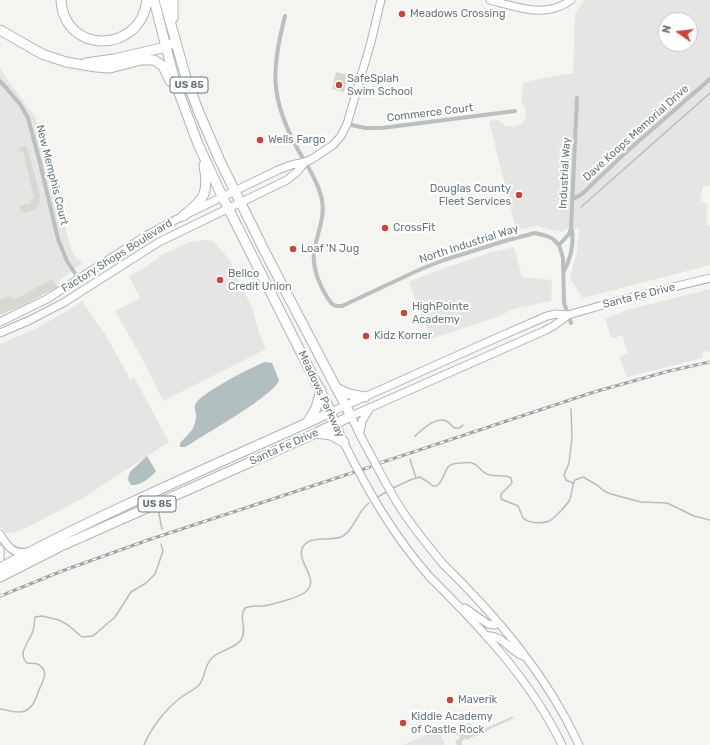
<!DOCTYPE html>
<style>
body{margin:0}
#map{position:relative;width:710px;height:745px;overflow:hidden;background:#f4f4f1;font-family:Rubik,sans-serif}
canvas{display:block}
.north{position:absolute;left:658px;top:12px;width:40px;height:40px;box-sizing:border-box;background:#fff;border:1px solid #c2c9cb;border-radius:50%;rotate:284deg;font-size:11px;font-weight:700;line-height:16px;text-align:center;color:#67787e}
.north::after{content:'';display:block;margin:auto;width:14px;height:18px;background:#cc4439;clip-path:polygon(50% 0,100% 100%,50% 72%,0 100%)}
</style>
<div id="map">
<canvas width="710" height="745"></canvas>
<div class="north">N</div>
</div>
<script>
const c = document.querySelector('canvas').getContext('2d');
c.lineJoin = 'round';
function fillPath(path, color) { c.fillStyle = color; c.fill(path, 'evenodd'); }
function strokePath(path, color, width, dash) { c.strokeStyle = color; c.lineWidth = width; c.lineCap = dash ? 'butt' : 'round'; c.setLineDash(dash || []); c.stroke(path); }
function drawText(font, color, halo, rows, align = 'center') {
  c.font = font + ' Rubik,sans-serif'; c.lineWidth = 4; c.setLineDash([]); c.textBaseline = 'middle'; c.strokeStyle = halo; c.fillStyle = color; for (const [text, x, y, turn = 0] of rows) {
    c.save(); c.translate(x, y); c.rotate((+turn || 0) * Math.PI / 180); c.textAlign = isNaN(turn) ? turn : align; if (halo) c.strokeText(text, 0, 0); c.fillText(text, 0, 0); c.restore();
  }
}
const built = new Path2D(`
 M584 0H710V186H703L700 200 707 204V225L710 226V265L583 298 570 279 577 251 579 229H564V232L555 231 538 226 516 230 489 121 498 120 506 126 515 127 522 123 526 117V109L522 103 521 98 524 82 573 73 575 14ZM666 20H690V44H666Z
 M0 68 9 82 35 116 71 249 76 258 80 261 84 262 61 279 57 287 24 305 0 315Z
 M204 240 213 241 229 259 252 308 260 335 266 349 163 401 144 362 115 311 140 298 129 276 146 267 163 254 190 242Z
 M514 247 522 277 552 280 551 301 514 309 497 317 431 339 409 282 428 274 489 253Z
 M710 289V351L702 353 703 358 627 377 620 358V356L628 353 622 335 613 338 611 337 605 319 627 310Z
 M82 301 105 334 130 379 134 377 169 442 83 498 26 528 12 533H7L3 530 0 526V344L35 329 67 311Z
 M438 729 445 745H403Z`);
const green = new Path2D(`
 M336 72 348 75 344 92 332 89Z
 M23 146H26L28 150 40 197 39 204 34 210 0 219 21 213 20 206 31 203V199L34 198 23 151H18L20 147Z
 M52 279 57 287 24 305 0 315V300L9 296 16 299Z
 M511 717H513L514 718 466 740 465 738 463 739 464 740 461 742 462 745H457L455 741 459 739 460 737 455 732 470 723 477 732Z`);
const water = new Path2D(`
 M265 362 272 363 279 380C276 394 207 433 192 443L185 447H180V443C188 435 195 429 196 418 197 412 193 408 196 403 202 393 253 366 265 362Z
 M147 456 156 471C151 478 140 486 131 485L128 480 129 474 131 471Z`);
const stream = new Path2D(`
 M581 207 710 93
 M571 409 572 437 569 463 564 475 566 480 573 483
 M415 436C423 429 437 415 448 422 451 424 452 427 455 428H460L463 425
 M410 459 416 478
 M391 489 410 480 420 477 428 482 433 486H436C444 482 443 472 449 466 452 464 457 463 461 463 481 460 476 471 490 475 498 477 504 474 511 478L512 483 501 494V499L518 506 523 518C530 524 544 524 551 520 555 517 566 506 569 501 573 495 571 486 575 480L583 477 597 485 604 491 611 494 641 502 667 503 694 516 710 520
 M376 498 388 491
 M159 509V514L162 529
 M0 709C8 710 17 714 25 711 34 707 36 698 39 690 42 682 50 672 39 665 36 662 32 664 27 663 16 652 31 641 33 630 35 626 34 621 35 617L42 616 59 620 68 625 82 637 93 636 115 617 131 592 146 583 155 574 163 551 161 544
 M144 745C151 728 165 710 179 699 185 694 193 691 199 685 206 677 203 667 212 658 220 650 234 649 241 640 248 629 238 618 245 608 251 605 256 606 263 606 271 605 297 598 304 593 322 581 297 563 302 549 307 533 332 543 343 536 355 529 357 511 369 503`);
const street = new Path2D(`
 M285 16C271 70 270 98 297 148 306 164 318 181 322 200 325 217 318 231 315 247 310 266 321 290 332 304L336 306H342L421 269 444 260 508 240 535 233 547 236 553 239 559 245 563 258 564 303 571 323
 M0 81 20 104 28 118 39 159 58 239 67 261 78 278
 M347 124 365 128H382L515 111
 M573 199 582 194 625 153 710 79
 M559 245 569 234 571 229 577 98
 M564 271C571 258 574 245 572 230`);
const secondary = new Path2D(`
 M490 0C517 7 546 19 571 0
 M0 322 47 299 147 235 183 216 278 170 291 165 305 162 312 159 333 145 341 136 347 124 371 42 381 0
 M0 333 30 320 63 303 159 242 287 180 297 172 305 162
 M360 433 362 421 370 408
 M361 437 351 416 544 331 555 325 568 315
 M344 443 331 412 494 339 547 316 556 314 568 315 617 301 710 278
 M0 534C7 546 13 555 28 552
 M0 549V558
 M443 564C497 617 547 675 579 745
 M429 576C480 627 531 680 562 745
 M465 608 488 624 494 625 498 623
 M486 636C502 634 510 651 523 656`);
const highway = new Path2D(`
 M61 0C64 55 141 54 147 0
 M173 18V0
 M0 30 42 54 66 62 96 67 110 68 141 60H154L163 66 170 81
 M86 63 114 59 166 47 171 44
 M183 216C205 199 209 193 204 165
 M336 388 349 394 365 397
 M307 423 316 408 321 390
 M316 433 331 435 344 442
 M0 568C107 510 220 463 331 412L222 196 198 144 175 82 154 0
 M0 577 59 547 316 433 351 416 265 252 220 161 198 110 186 78 164 0`);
const rail = new Path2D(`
 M380 463 594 392 669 371 710 362
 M0 596 62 571 148 540 370 467`);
const secondaryBridge = new Path2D(`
 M361 437C375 462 387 488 403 512 415 530 429 547 443 564
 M345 445C369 493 394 536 429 576`);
const markers = [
 [402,14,4,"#cc4439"],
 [339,85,4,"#cc4439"],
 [260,140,4,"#cc4439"],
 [519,195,4,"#cc4439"],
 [385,228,4,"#cc4439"],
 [293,249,4,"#cc4439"],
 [220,280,4,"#cc4439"],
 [404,313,4,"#cc4439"],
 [366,336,4,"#cc4439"],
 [450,700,4,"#cc4439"],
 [403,723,4,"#cc4439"]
];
const shields = [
 [189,85,38],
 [157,504,38]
];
const shieldNames = [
 ["US 85",189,85],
 ["US 85",157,504]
];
const poiNames = [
 ["Meadows Crossing",410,14],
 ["SafeSplah",347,79],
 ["Swim School",347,92],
 ["Wells Fargo",268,140],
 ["Douglas County",511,189,"right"],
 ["Fleet Services",511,202,"right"],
 ["CrossFit",393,228],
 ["Loaf 'N Jug",301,249],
 ["Bellco",228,274],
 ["Credit Union",228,287],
 ["HighPointe",412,307],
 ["Academy",412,320],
 ["Kidz Korner",374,336],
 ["Maverik",458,700],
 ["Kiddie Academy",411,717],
 ["of Castle Rock",411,730]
];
const streetNames = [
 ["Commerce Court",430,113,-7],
 ["Dave Koops Memorial Drive",636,133,-42],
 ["Industrial Way",565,173,-87],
 ["New Memphis Court",52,175,76],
 ["North Industrial Way",469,244,-18],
 ["Factory Shops Boulevard",117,256,-32],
 ["Santa Fe Drive",639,296,-14],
 ["Meadows Parkway",321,394,65],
 ["Santa Fe Drive",284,447,-24]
];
fillPath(built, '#e5e5e4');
fillPath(green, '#d5d9d1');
fillPath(water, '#b2bfc1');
strokePath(stream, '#b2bfc1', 1.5);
strokePath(secondary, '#acb3b5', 9);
strokePath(highway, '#b0b4b6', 11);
strokePath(street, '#babfc0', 4);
strokePath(secondary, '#fff', 7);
strokePath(highway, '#fff', 9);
strokePath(rail, '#9ca4a6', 3);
strokePath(rail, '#fff', 1.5, [4.5]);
strokePath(secondaryBridge, '#acb3b5', 9, []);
strokePath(secondaryBridge, '#fff', 7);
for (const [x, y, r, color] of markers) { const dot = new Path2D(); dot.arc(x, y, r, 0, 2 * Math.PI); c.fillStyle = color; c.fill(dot); strokePath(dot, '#fff', 1.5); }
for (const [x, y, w] of shields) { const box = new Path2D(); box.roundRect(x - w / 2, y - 8, w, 16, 3); c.fillStyle = '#fff'; c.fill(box); strokePath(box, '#67787e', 1); }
drawText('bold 10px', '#67787e', null, shieldNames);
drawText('11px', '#67787e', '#fff', poiNames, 'left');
drawText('11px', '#67787e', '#fff', streetNames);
</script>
